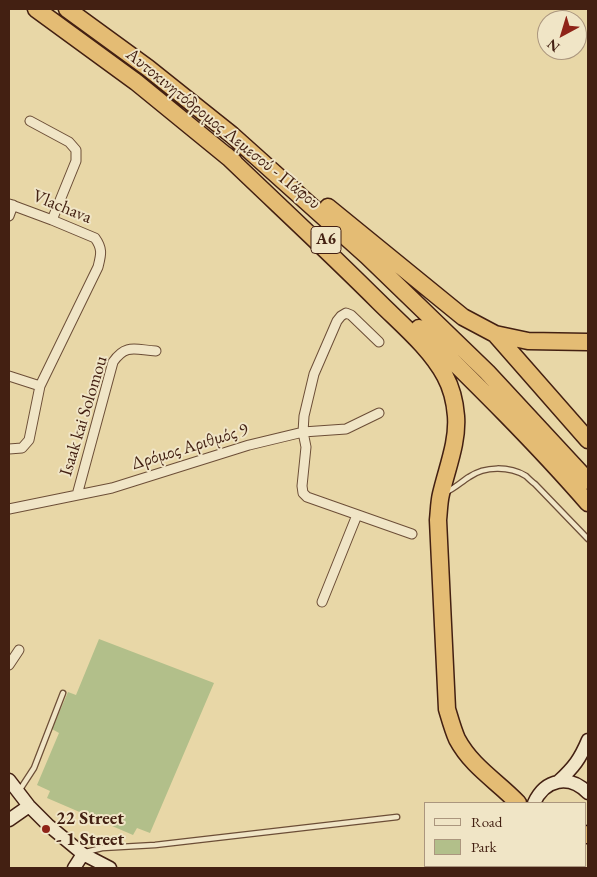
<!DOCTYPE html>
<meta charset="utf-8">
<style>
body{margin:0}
#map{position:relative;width:597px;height:877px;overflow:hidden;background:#e8d7a7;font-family:"EB Garamond",serif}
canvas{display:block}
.frame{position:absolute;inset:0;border:10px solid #432012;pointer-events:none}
.legend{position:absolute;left:424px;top:802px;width:162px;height:65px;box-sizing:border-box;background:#f0e5c6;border:1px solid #ab967e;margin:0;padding:6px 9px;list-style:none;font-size:15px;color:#432012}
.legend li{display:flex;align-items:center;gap:10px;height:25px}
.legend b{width:25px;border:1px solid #ab967e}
.north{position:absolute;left:537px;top:10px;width:50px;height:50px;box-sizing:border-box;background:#f0e5c6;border:1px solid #ab967e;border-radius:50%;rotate:219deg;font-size:14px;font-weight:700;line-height:20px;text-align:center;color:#432012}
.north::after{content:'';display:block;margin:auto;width:18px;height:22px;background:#8f2418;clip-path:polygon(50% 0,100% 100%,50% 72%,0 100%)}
</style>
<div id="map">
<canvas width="597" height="877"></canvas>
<div class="frame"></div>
<ul class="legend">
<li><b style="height:6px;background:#f0e5c6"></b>Road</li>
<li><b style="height:14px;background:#b2bf8a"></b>Park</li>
</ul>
<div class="north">N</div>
</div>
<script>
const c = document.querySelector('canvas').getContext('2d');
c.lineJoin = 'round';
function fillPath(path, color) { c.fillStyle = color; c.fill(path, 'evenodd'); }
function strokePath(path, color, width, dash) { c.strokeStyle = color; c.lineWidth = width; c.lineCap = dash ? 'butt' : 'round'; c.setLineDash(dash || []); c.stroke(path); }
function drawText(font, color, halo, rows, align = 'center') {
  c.font = font + ' "EB Garamond",serif'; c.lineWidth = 4; c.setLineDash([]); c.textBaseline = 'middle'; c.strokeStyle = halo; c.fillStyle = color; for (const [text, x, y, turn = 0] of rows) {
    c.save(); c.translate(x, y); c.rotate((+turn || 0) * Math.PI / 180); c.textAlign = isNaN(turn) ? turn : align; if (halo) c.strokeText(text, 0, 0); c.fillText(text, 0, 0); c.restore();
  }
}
const green = new Path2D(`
 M99 639 214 683 150 833 137 828 133 835 47 798 50 791 37 785 59 733 52 729 68 692 76 695Z`);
const lane = new Path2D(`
 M446 492C454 489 461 482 469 477 485 466 509 466 526 476 529 479 532 482 535 484L588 539
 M19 791 34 768 63 693
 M86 852 102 848 155 845 397 817`);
const street = new Path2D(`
 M30 121 69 142 76 150V161L52 220
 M9 204 52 220 95 238C103 249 101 255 98 267L40 386 29 440 22 448 9 449
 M9 216 13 205
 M379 342 351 315 346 313 341 316 337 321 314 374 304 416 303 432 306 447 302 486 303 493 307 497 412 534
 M9 376 40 386
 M77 495 113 362C126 343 136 350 156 351
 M9 509 112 488 249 445 303 432 346 429 379 413
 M322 602 357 515
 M9 665 19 650`);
const secondary = new Path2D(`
 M9 780 29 806 48 825 83 854 110 868
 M559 781C574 767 580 759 588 740
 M534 803C545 779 569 774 588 793
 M9 820 29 806
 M74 868 83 854
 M527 868 528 866
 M544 868 546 866`);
const highway = new Path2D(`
 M36 9 136 82 234 162
 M67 9 148 68 232 135 367 256 487 372 588 481
 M226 155C277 204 329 252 379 302 401 324 430 348 445 376 451 387 455 403 456 416 458 442 447 468 441 494 439 502 439 511 438 520L447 709C450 719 453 730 457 739 472 767 497 781 518 803
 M328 207 463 317 495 334 528 341 588 342
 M419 328C477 385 535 442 588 503
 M495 334 588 440
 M586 835 588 834`);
const markers = [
 [46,829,5,"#8f2418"]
];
const shields = [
 [326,240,30]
];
const shieldNames = [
 ["A6",326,240]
];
const streetNames = [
 ["Αυτοκινητόδρομος Λεμεσού - Πάφου",223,129,39],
 ["Vlachava",62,207,22],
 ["Isaak kai Solomou",84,416,-73],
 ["Δρόμος Αριθμός 9",190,447,-17]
];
const poiNames = [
 ["22 Street",56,819],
 ["- 1 Street",56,840]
];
fillPath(green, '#b2bf8a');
strokePath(lane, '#6c4e37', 7);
strokePath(street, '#6c4e37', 11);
strokePath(secondary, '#432012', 15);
strokePath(highway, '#432012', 19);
strokePath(lane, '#f0e5c6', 4.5);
strokePath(street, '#f0e5c6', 9);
strokePath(secondary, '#f0e5c6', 12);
strokePath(highway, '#e4bc74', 16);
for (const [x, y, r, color] of markers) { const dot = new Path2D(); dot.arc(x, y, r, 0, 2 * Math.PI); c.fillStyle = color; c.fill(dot); strokePath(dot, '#f0e5c6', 2); }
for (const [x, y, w] of shields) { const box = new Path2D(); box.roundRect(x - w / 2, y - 13.5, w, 27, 4); c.fillStyle = '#f0e5c6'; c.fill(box); strokePath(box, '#432012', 1); }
drawText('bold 16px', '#432012', null, shieldNames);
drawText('18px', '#432012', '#f0e5c6', streetNames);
drawText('bold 18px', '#432012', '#f0e5c6', poiNames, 'left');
</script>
